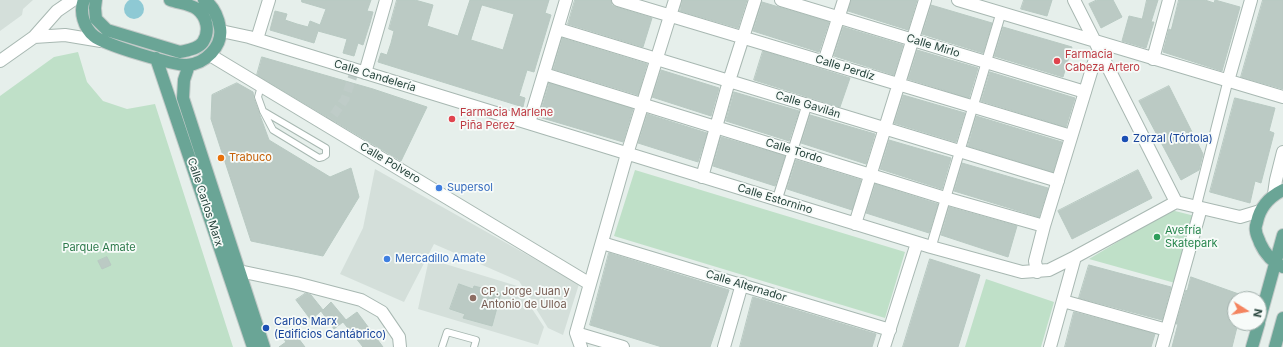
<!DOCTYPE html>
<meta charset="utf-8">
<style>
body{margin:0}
#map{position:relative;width:1283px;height:347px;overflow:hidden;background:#e6efeb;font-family:Inter,sans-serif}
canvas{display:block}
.north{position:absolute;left:1227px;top:291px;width:40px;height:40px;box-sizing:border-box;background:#f7fbf9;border:1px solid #a3b1ad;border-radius:50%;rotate:101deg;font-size:11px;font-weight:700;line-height:16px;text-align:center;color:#24423a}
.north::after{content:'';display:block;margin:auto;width:14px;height:18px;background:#f4845f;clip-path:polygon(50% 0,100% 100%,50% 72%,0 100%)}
</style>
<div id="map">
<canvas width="1283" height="347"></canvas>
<div class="north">N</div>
</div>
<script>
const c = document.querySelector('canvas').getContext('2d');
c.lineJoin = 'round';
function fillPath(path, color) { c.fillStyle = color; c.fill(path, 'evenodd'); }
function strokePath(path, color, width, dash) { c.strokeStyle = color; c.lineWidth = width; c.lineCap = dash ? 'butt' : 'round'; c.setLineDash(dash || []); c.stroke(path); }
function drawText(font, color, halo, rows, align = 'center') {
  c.font = font + ' Inter,sans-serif'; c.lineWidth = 3.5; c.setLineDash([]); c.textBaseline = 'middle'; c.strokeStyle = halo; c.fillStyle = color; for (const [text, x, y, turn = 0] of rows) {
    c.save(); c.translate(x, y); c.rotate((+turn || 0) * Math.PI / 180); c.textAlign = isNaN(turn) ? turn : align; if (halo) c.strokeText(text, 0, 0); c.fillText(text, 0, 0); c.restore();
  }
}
const built = new Path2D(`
 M0 0H33L23 9 22 15 0 31Z
 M375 169 579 284 563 335 548 328 519 281 434 244 404 302 340 274 363 228Z
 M429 259 517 286 544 327 538 345 418 309Z`);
const green = new Path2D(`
 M78 52 87 82 103 101 127 109 155 104 233 347H0V96L54 57Z
 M635 170 905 252 885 318 614 236Z
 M1171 210 1195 216 1175 283 1089 259Z
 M986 279 1054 302 1041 347H965Z`);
const water = new Path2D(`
 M124 9a10 10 0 1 1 20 0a10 10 0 1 1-20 0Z`);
const building = new Path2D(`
 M302 0H371L367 11 373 12 370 23 363 45 358 43 354 56 343 53 347 39 318 31 314 43 270 30 275 11 287 14 285 20 297 24 308 27 310 21 320 25 326 9 302 2Z
 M397 0H415L433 5 427 26 458 36 470 0H549L545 13 551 15 534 72 527 70 519 96 525 98 523 107 378 62 381 53 387 55 391 43 394 31 389 29ZM482 5 514 14 503 50 471 40Z
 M575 0H611L612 5 616 7 652 18 643 47 568 24Z
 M682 0H747L738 28 680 11Z
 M851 0H917L908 30 848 11Z
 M1024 0H1052L1047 16 1021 9Z
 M1097 0H1113L1122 17 1101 28 1089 4Z
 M1147 0H1158L1151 22H1154L1146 48 1122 41 1129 16 1142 19Z
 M1179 0H1205L1214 3 1215 0 1240 7 1222 71 1163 52 1169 29 1171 30Z
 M1263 0H1283V89L1241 77Z
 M762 2 829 22 819 52 753 31Z
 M931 5 992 23 983 53 922 34Z
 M843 27 903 45 894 75 834 56Z
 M1003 27 1072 47 1063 77 994 56Z
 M562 38 647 64 638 95 553 69Z
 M917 50 978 68 969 98 908 79Z
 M763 51 850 78 840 107 754 80Z
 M262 57 373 89 427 107 401 161 257 75Z
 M661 70 719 88 711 116 652 97Z
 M990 72 1075 98 1066 127 981 101Z
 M237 83 253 92 254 99 269 140 330 177 351 168 359 197 323 256 251 241 211 119 212 95Z
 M549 83 633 109 623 142 539 117Z
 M1169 86 1203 154 1199 170 1181 180 1139 101Z
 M734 92 799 111 789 141 726 121Z
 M903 95 965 113 956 142 894 123Z
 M1235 98 1275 108 1269 131 1274 133 1261 183 1255 181 1250 203 1210 192Z
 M647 114 707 133 698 162 638 143Z
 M810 115 875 134 866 164 801 143Z
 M976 116 1062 142 1053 172 968 146Z
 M721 137 785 156 775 186 713 166Z
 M889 140 951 158 942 189 880 169Z
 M796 160 861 180 852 210 787 189Z
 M962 163 1048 188 1039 217 954 191Z
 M1138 170 1152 198 1072 239 1058 211Z
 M875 184 938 204 929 233 866 213Z
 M949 207 1017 226 1008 257 941 235Z
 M609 253 729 290 710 347H662L590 325Z
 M107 257 111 265 102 269 98 261Z
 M930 259 980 275 958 347H903Z
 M1089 265 1171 287 1162 320 1079 298Z
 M1191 277 1250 298V299H1235V323H1238L1232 347H1172L1178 324H1176L1186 290 1187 291Z
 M459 284 473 289 474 286 501 293 492 326 463 318 465 314 450 309Z
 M306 293 311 295 323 310 331 302 346 320 357 312 383 347H363L343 322 334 329 321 311 311 320 296 300Z
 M753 297 876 334 872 347H740Z
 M1074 312 1155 334 1151 347H1065Z
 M292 330 305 347H279L286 342 283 338Z`);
const pedestrianTunnel = new Path2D(`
 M325 125 330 120 345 99 355 70`);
const service = new Path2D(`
 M261 86 258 97 263 111 273 130 319 158 323 157 326 155V148L263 111
 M442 347 447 332 476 340 474 347`);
const pedestrian = new Path2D(`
 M777 200 807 105
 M1196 207 1228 81
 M931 247 1001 13`);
const minor = new Path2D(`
 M618 0 1071 136
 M781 0 1085 92
 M958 0 1283 97
 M1074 0 1176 202
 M558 29 1058 181
 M221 31 249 37 931 247 1022 272 1049 270 1075 257 1176 202 1240 217 1260 211
 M257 39 269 0
 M210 55 590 284
 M1153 59 1169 0
 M824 62 844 0
 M365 73 386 0
 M544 74 945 198 1044 226
 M1228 81 1251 0
 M529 123 566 0
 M702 177 729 81 755 0
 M1274 194 1276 180 1283 152
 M855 224 925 0
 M602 243 890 330
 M239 271 296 283 361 300 382 312 399 337 400 347
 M1037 272 1035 261 1044 226 1095 59 1102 55
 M1063 301 1167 330
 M576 333 627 154 675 0
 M576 333 623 347
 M576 333 581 347
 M724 347 742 284
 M884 347 917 243
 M1050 347 1075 257
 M1162 347 1201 208`);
const tertiary = new Path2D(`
 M34 37 65 35 101 41
 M0 61 34 37 57 11 73 0`);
const primary = new Path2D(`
 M84 0C79 12 84 28 94 36 105 45 172 65 187 65 205 64 223 46 220 28 218 16 214 6 204 0
 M96 0 95 8 96 19 107 30 180 52C188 50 198 49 203 42 210 31 207 17 197 9 190 4 178 3 170 0
 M156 58 253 347
 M189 65 184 80 183 98 264 347
 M1283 190C1269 197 1260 207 1257 222 1256 225 1255 228 1256 231 1256 235 1259 239 1260 243 1265 254 1272 262 1283 267
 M1259 322 1283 235
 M1252 347 1259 323
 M1275 347 1283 318`);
const markers = [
 [1057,61,4,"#e0444e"],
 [452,119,4,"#e0444e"],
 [1125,139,4,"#1a4fb4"],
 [221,158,4,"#e8710a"],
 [439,188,4,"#3f7fe0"],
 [1157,237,4,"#2e9e5b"],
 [387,259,4,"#3f7fe0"],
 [473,298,4,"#8d6e63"],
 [266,328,4,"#1a4fb4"]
];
const streetNames = [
 ["Calle Mirlo",933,46,17],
 ["Calle Perdíz",845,68,17],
 ["Calle Candelería",375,76,17],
 ["Calle Gavilán",808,105,17],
 ["Calle Tordo",794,151,17],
 ["Calle Polvero",390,163,31],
 ["Calle Estornino",775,199,17],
 ["Calle Carlos Marx",205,202,72],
 ["Calle Alternador",746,286,17]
];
const healthNames = [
 ["Farmacia",1065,55],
 ["Cabeza Artero",1065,68],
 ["Farmacia Marlene",460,113],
 ["Piña Perez",460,126]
];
const transitNames = [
 ["Zorzal (Tórtola)",1133,139],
 ["Carlos Marx",274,322],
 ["(Edificios Cantábrico)",274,335]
];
const foodNames = [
 ["Trabuco",229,158]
];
const shopNames = [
 ["Supersol",447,188],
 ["Mercadillo Amate",395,259]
];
const leisureNames = [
 ["Avefría",1165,231],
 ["Skatepark",1165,244]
];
const parkNames = [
 ["Parque Amate",99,248]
];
const educationNames = [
 ["CP. Jorge Juan y",481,292],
 ["Antonio de Ulloa",481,305]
];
fillPath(built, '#d4dfda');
fillPath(green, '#bfe0c8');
fillPath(water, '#8ec9d4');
fillPath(building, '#bbcac4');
strokePath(building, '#b8c9c2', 1);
strokePath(pedestrianTunnel, '#bfccc8', 9, [9, 4.5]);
strokePath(service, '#a8b8b2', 8);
strokePath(pedestrian, '#a8b8b2', 11);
strokePath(minor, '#a8b8b2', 14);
strokePath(tertiary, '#a8b8b2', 14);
strokePath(primary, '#c2cac8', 14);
strokePath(service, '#fff', 6);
strokePath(pedestrian, '#fff', 9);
strokePath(minor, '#fff', 12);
strokePath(tertiary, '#fff', 12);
strokePath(primary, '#6aa596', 12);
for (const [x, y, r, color] of markers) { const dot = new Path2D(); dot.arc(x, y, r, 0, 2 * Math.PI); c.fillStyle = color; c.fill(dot); strokePath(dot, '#f7fbf9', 1.5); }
drawText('11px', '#24423a', '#f7fbf9', streetNames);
drawText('11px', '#be3a42', '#f7fbf9', healthNames, 'left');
drawText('11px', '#164399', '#f7fbf9', transitNames, 'left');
drawText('11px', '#c56008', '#f7fbf9', foodNames, 'left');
drawText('11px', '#366cbe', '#f7fbf9', shopNames, 'left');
drawText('11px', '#27864d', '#f7fbf9', leisureNames, 'left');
drawText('11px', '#2d7a4b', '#f7fbf9', parkNames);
drawText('11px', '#785e54', '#f7fbf9', educationNames, 'left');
</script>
